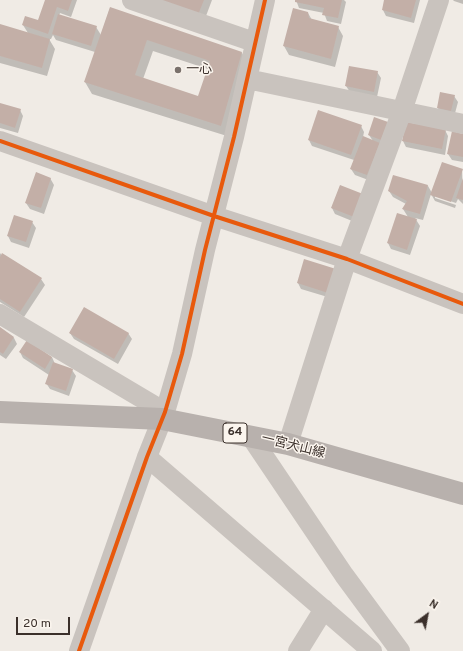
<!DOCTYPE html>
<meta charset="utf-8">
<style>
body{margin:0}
#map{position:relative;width:463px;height:651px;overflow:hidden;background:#f0ebe5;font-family:Overpass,sans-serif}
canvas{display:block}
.north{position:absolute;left:407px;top:595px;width:40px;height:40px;-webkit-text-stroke:3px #fbf5ee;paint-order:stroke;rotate:32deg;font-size:11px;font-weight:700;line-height:16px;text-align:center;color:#3b302b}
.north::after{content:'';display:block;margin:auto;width:14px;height:18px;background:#3b302b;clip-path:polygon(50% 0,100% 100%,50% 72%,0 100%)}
.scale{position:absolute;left:16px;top:617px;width:54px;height:18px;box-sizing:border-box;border:2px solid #3b302b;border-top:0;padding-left:5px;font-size:12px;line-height:14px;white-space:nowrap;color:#3b302b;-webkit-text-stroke:3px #fbf5ee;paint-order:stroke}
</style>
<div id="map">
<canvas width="463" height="651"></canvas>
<div class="north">N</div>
<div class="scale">20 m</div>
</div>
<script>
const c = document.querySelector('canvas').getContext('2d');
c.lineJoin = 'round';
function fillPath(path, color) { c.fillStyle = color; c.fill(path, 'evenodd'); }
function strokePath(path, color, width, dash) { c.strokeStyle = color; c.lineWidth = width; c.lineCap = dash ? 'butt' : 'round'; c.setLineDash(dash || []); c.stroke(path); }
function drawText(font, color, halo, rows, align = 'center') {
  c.font = font + ' Overpass,"Noto Sans JP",sans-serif'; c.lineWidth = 3; c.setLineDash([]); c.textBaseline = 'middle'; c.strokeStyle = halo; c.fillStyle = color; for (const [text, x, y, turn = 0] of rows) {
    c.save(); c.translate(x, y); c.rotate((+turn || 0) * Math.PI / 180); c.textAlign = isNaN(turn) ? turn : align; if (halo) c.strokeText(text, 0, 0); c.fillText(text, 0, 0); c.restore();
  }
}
const shadow = new Path2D(`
 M46 0H77L71 17 60 13 59 16 96 27 101 35 110 8 242 53 248 64 227 136 92 94 85 82 95 52 56 40 53 35 51 39H49L55 49 47 76 0 63V25L28 33 23 25 39 21ZM153 51 208 69 198 98 143 79Z
 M154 0H212L203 24Z
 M296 0H344L346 2 341 24 327 21 324 13 299 8Z
 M385 0H420L414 23 386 16 383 10Z
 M453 0H463V4L454 1Z
 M308 13 312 20 338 27 343 36 335 67 289 55 284 46Z
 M377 72 381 78 377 97 350 92 346 86Z
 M454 96 458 102 454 117 441 114 438 108Z
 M0 104 20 110 23 116 18 133 0 128Z
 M387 123 371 181 355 175 351 169 354 160 312 146 309 140 361 126 364 132 363 137 373 141 369 135Z
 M445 130 448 136 445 155 406 147 403 141Z
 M463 135V162L452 160 448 154Z
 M462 170 463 204 458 199 456 203 435 196V198L456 205 455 208 435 201 431 194 423 220 415 218 420 226 410 255 391 249 388 243 408 217 403 209 406 204 393 197 389 191 428 186 432 193Z
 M50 178 54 185 44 214 30 209 26 203Z
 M340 186 357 223 335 214 332 208Z
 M32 222 36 228 29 248 11 242 8 236Z
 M0 253 2 256 41 279 45 285 24 317 0 302Z
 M305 260 331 298 301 289 298 283Z
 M0 328 14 338 17 344 6 359 0 355Z
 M70 333H128L132 339 118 364 74 339Z
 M20 352 52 357 55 364 72 370 76 376 69 396 50 389 46 383 49 375 23 358Z`);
const building = new Path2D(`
 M45 0H72L68 11 57 7 48 34 22 25 25 16 38 20Z
 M156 0H204L198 15Z
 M295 0H342L338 18 322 15 324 8 295 2Z
 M384 0H416L411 18 382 10Z
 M110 7 242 52 221 126 84 82ZM147 40 210 61 198 96 135 75Z
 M293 8 308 12 309 18 339 26 331 59 283 46Z
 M58 14 97 26 91 46 52 34Z
 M0 24 50 39 42 68 0 56Z
 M349 66 378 71 374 92 345 86Z
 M440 92 455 95 451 111 437 108Z
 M0 103 21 109 15 128 0 123Z
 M318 110 362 125 351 155 308 140Z
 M374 117 388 122 381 140 368 135Z
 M406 122 446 129 442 149 402 141Z
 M452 131 463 134V157L447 154Z
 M363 136 380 143 367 175 350 169Z
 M442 162 463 169 451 202 430 195Z
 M36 172 51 178 41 208 25 203Z
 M393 175 428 185 420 214 402 209 407 201 388 191Z
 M463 178V200L456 198Z
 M340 185 363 194 354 217 331 208Z
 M397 213 417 219 407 250 387 243Z
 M14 215 33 221 26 242 7 236Z
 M2 253 42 278 20 312 0 299V257Z
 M304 259 336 269 328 293 297 283Z
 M84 307 129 333 114 359 69 333Z
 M0 327 14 337 3 354 0 352Z
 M27 340 52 357 45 369 19 352Z
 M53 362 73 369 66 391 45 384Z`);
const minor = new Path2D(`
 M132 0 254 42
 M247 79 463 124
 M0 141 214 216 347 259 463 304
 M0 314 165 412
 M251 437 344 575 400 651
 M288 444 347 259 402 111 439 0
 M147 457 372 651
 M79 651 147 457 165 412 182 354 205 250 234 137 265 0
 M298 651 324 609`);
const major = new Path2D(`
 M0 412 162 419 288 444 463 494`);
const cycleway = new Path2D(`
 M0 141 214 216 347 259 463 304
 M79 651 147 457 165 412 182 354 205 250 234 137 265 0`);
const markers = [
 [178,70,4,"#7a716c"]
];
const shields = [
 [235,433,24]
];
const shieldNames = [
 ["64",235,433]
];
const poiNames = [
 ["一心",186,70]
];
const streetNames = [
 ["一宮犬山線",293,447,14]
];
fillPath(shadow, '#0003');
fillPath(building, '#c3afa7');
strokePath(minor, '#c9c3be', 20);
strokePath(major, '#b8b1ad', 22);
strokePath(cycleway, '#e8590c', 4);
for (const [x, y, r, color] of markers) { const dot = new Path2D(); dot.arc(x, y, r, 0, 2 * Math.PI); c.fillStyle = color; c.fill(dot); strokePath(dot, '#fbf5ee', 1.5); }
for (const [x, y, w] of shields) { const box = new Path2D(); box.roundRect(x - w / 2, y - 10, w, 20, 3); c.fillStyle = '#fbf5ee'; c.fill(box); strokePath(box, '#3b302b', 1); }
drawText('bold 12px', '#3b302b', null, shieldNames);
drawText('13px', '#3b302b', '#fbf5ee', poiNames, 'left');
drawText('13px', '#3b302b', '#fbf5ee', streetNames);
</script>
